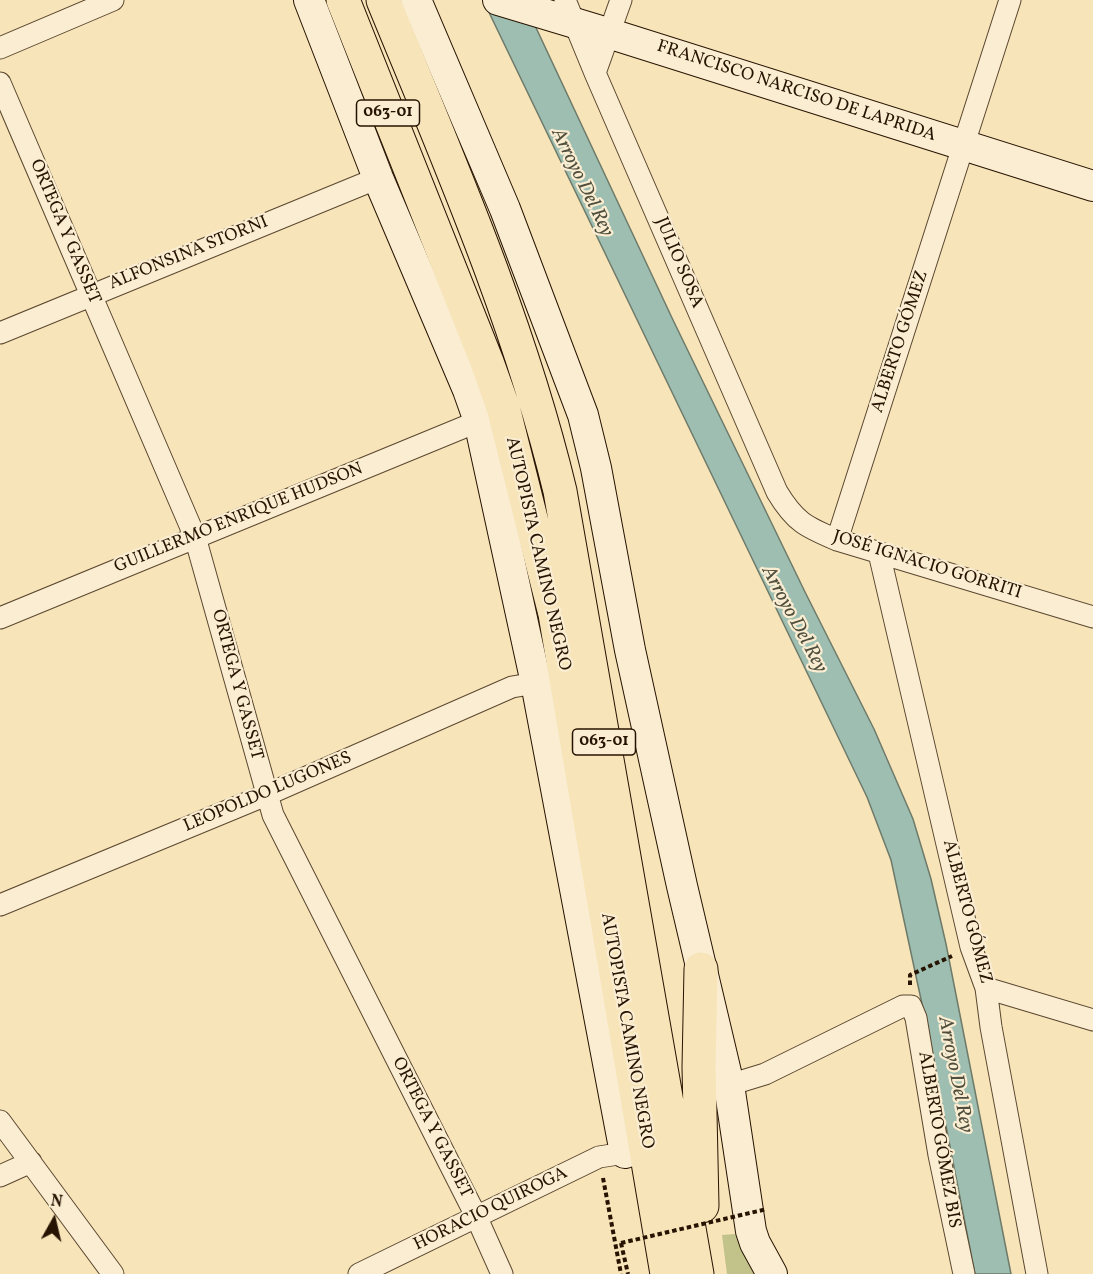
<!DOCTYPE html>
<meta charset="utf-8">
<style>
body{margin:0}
#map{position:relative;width:1093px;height:1274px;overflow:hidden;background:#f7e4b9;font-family:Vollkorn,serif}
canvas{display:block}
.north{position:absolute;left:24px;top:1190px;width:60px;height:60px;-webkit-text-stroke:4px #faedd2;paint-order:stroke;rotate:8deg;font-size:16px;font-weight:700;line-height:24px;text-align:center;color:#271301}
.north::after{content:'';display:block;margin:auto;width:21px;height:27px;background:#271301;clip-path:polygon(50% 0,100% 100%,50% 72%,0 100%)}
</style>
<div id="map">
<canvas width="1093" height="1274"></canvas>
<div class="north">N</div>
</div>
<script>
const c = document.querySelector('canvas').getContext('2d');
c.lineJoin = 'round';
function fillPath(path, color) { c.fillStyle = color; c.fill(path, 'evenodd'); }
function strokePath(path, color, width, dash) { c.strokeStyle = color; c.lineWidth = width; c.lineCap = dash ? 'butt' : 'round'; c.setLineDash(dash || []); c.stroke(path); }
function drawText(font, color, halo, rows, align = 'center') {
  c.font = font + ' Vollkorn,serif'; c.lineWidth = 4.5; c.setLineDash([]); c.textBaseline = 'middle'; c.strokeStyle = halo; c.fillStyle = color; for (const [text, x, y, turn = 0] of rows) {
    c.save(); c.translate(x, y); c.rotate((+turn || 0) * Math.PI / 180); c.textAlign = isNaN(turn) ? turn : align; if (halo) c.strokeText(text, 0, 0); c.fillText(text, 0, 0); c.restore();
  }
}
const green = new Path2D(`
 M735 1234 755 1274H727L722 1235Z`);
const water = new Path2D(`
 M483 0H523L673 320 806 594 874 729 913 819 931 879 946 944 1011 1274H975L922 1004 891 860 867 797Z`);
const path = new Path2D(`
 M910 985V975L952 956
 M603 1178 621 1274
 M621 1243 628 1274`);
const street = new Path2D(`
 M565 0 595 73
 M621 0 595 73 777 492C795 522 806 527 837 540L1093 617
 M0 48 113 0
 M0 83 195 537 273 815 476 1216 502 1274
 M0 333 378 178
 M837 540 1010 0
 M879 553 971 947 986 988 991 1027 1037 1274
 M0 618 479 421
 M0 905 266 795 512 687 536 683
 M986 988 1093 1020
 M729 1085 765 1074 903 1006H911L916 1018 939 1155 964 1274
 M0 1121 113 1274
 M0 1176 31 1162
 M359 1274 599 1157 625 1153`);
const secondary = new Path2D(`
 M309 0 378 178 468 390 479 421 536 683 625 1153
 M416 0 505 209 583 415 596 468 630 650 682 886 729 1085 751 1231 755 1243 772 1274
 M498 0 611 34 1093 186`);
const highway = new Path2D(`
 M343 0 487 362 503 407 555 614 667 1274
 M383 0C449 161 519 321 560 491L697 1274
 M701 969 699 1067 702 1206`);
const pathBridge = new Path2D(`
 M621 1243 767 1209`);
const shields = [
 [388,113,63],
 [604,742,63]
];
const shieldNames = [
 ["063-01",388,113],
 ["063-01",604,742]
];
const streetNames = [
 ["FRANCISCO NARCISO DE LAPRIDA",796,92,18],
 ["ORTEGA Y GASSET",64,232,67],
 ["ALFONSINA STORNI",189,254,-22],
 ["JULIO SOSA",678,263,67],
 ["ALBERTO GÓMEZ",901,342,-72],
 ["GUILLERMO ENRIQUE HUDSON",239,519,-22],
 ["AUTOPISTA CAMINO NEGRO",537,554,77],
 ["JOSÉ IGNACIO GORRITI",927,566,17],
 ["ORTEGA Y GASSET",236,685,75],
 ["LEOPOLDO LUGONES",268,793,-23],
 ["ALBERTO GÓMEZ",966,912,75],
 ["AUTOPISTA CAMINO NEGRO",626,1031,80],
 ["ORTEGA Y GASSET",431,1128,63],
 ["ALBERTO GÓMEZ BIS",938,1140,80],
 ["HORACIO QUIROGA",491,1210,-26]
];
const waterNames = [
 ["Arroyo Del Rey",581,183,64],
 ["Arroyo Del Rey",793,620,62],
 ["Arroyo Del Rey",954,1075,79]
];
fillPath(green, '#c2c28b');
fillPath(water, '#9dbeb0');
strokePath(water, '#6e7a6a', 1.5);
strokePath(street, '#5b472f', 23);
strokePath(secondary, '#271301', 32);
strokePath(highway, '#271301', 35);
strokePath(path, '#271301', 4, [4.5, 3]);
strokePath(street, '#faedd2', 21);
strokePath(secondary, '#faedd2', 30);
strokePath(highway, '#f7e4b9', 33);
strokePath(pathBridge, '#271301', 4, [4.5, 3]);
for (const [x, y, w] of shields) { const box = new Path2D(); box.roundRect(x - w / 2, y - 13, w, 26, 4.5); c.fillStyle = '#faedd2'; c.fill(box); strokePath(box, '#271301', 1.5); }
drawText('bold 16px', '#271301', null, shieldNames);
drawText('18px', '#271301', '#faedd2', streetNames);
drawText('italic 20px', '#504f3e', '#faedd2', waterNames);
</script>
